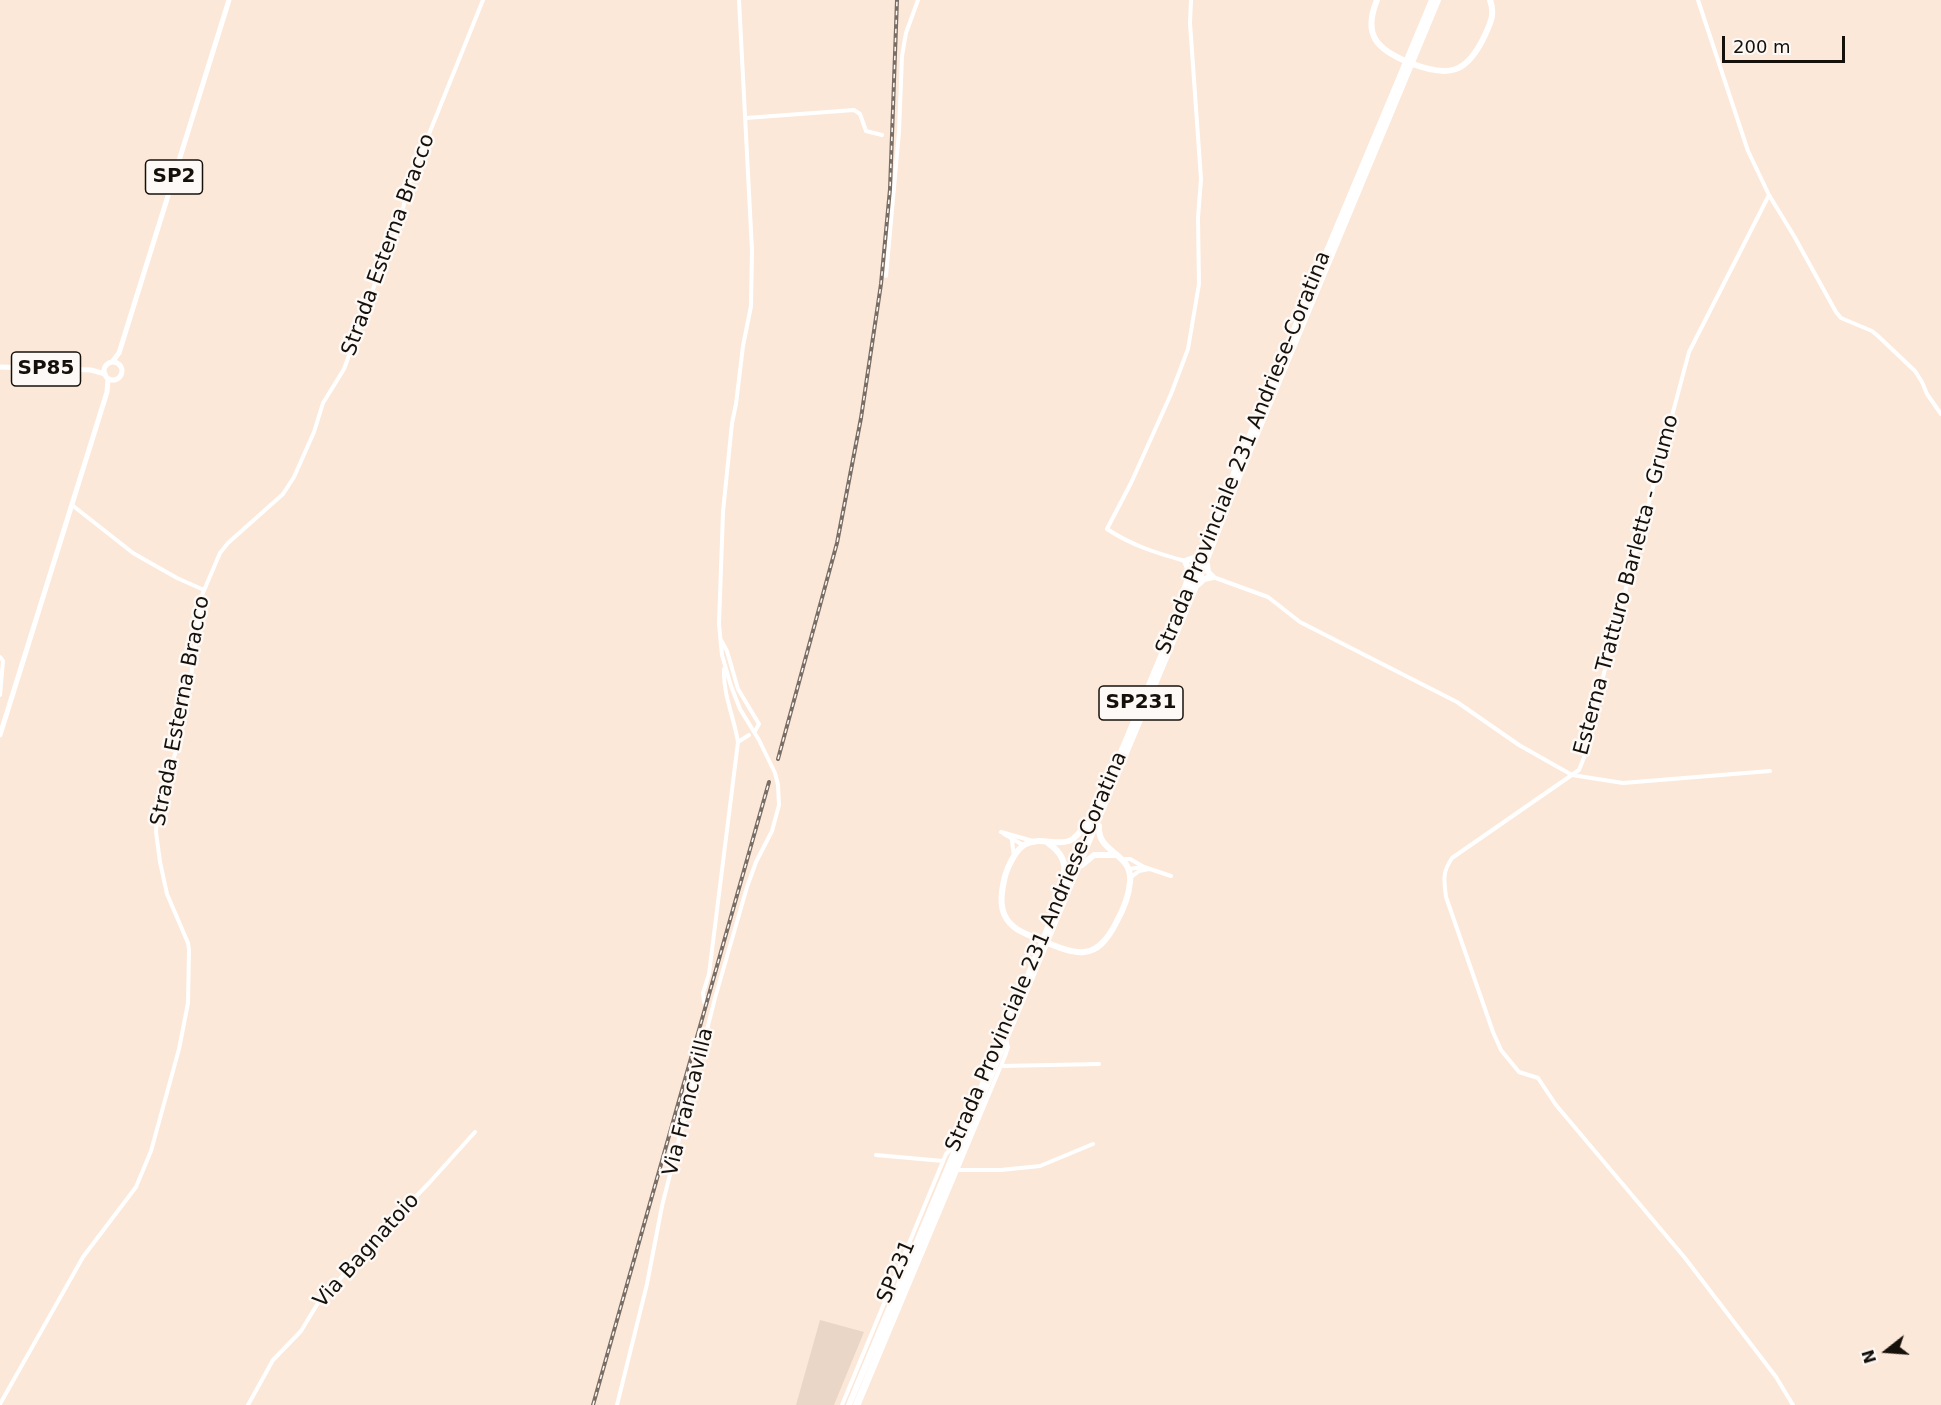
<!DOCTYPE html>
<style>
body{margin:0}
#map{position:relative;width:1941px;height:1405px;overflow:hidden;background:#fce8d9;font-family:"DejaVu Sans",sans-serif}
canvas{display:block}
.north{position:absolute;left:1857px;top:1321px;width:60px;height:60px;-webkit-text-stroke:4px #fdf9f6;paint-order:stroke;rotate:253deg;font-size:16px;font-weight:700;line-height:24px;text-align:center;color:#16100b}
.north::after{content:'';display:block;margin:auto;width:21px;height:27px;background:#16100b;clip-path:polygon(50% 0,100% 100%,50% 72%,0 100%)}
.scale{position:absolute;left:1722px;top:36px;width:123px;height:27px;box-sizing:border-box;border:3px solid #16100b;border-top:0;padding-left:8px;font-size:18px;line-height:21px;white-space:nowrap;color:#16100b;-webkit-text-stroke:4px #fdf9f6;paint-order:stroke}
</style>
<div id="map">
<canvas width="1941" height="1405"></canvas>
<div class="north">N</div>
<div class="scale">200 m</div>
</div>
<script>
const c = document.querySelector('canvas').getContext('2d');
c.lineJoin = 'round';
function fillPath(path, color) { c.fillStyle = color; c.fill(path, 'evenodd'); }
function strokePath(path, color, width, dash) { c.strokeStyle = color; c.lineWidth = width; c.lineCap = dash ? 'butt' : 'round'; c.setLineDash(dash || []); c.stroke(path); }
function drawText(font, color, halo, rows, align = 'center') {
  c.font = font + ' "DejaVu Sans",sans-serif'; c.lineWidth = 5; c.setLineDash([]); c.textBaseline = 'middle'; c.strokeStyle = halo; c.fillStyle = color; for (const [text, x, y, turn = 0] of rows) {
    c.save(); c.translate(x, y); c.rotate((+turn || 0) * Math.PI / 180); c.textAlign = isNaN(turn) ? turn : align; if (halo) c.strokeText(text, 0, 0); c.fillText(text, 0, 0); c.restore();
  }
}
const industrial = new Path2D(`
 M820 1320 864 1332 834 1405H796Z`);
const minor = new Path2D(`
 M1698 0 1748 151 1769 195 1794 236 1836 312 1841 318 1872 331 1878 336 1915 371 1922 382 1927 394 1941 414
 M746 118 854 110 860 114 866 131 882 135
 M1769 195 1689 352 1608 656 1585 755 1579 770 1452 858C1442 873 1444 880 1446 897L1493 1032 1501 1050 1519 1072 1538 1078 1556 1105 1685 1258 1776 1377 1793 1405
 M886 276 899 132 902 56 906 33 918 0
 M72 505 133 553 177 578 204 590
 M1185 561C1156 553 1131 545 1107 529L1131 483 1171 394 1188 349 1199 284 1198 218 1201 179 1190 23 1191 0
 M1213 577 1268 597 1300 622 1457 702 1519 745 1572 775 1623 783 1770 771
 M721 640 727 651 738 689 759 724 755 731
 M0 657 3 661 0 695
 M738 742 749 735
 M1001 832 1033 841
 M1004 834 1023 845
 M1012 840 1014 857
 M1123 859H1130L1144 867 1171 876
 M1129 869 1143 867
 M1130 878 1139 871 1149 869
 M704 1002 703 993 709 974 738 742C734 717 723 695 724 669
 M1001 1066 1099 1064
 M876 1155 943 1161
 M957 1170H1001L1040 1166 1093 1144
 M0 1404 83 1257 136 1187 151 1151 179 1049 188 1003 189 950 188 943 167 894 160 862 156 832 158 806 177 748 188 699 202 595 220 553 228 543 283 494 294 477 314 432 323 403 344 369 376 281 398 231 408 186 483 0
 M859 1404 1005 1056 1008 1047 1006 1040
 M248 1405 273 1360 301 1331 318 1303 326 1296 363 1251 429 1183 475 1132
 M617 1405 647 1284 662 1206 715 998 747 887 756 862 772 831 779 805 778 785 775 773 759 740 740 709 731 686 722 655 719 624 723 512 732 423 736 404 743 346 751 306 752 250 739 0
 M842 1405 946 1154 955 1145`);
const major = new Path2D(`
 M112 362 119 353 229 0
 M104 371a9 9 0 1 1 18 0a9 9 0 1 1-18 0Z
 M0 367 91 370 105 374
 M0 735 107 392 108 379`);
const highway = new Path2D(`
 M1377 0C1362 36 1378 50 1410 63 1449 78 1467 74 1485 35 1491 22 1495 14 1490 0
 M1199 584 1204 579 1213 577 1208 572 1207 564
 M1184 590 1190 573 1185 561 1196 557 1202 547
 M1092 821C1082 824 1080 837 1069 841 1054 846 1039 836 1024 845 1015 851 1008 866 1005 876 1002 889 999 904 1005 916 1011 929 1026 934 1038 939 1076 955 1096 964 1117 921 1123 910 1129 894 1130 882 1133 852 1097 854 1099 826
 M1048 843C1072 860 1065 874 1056 897
 M1082 865 1094 855H1116
 M849 1405 1217 522 1234 473 1432 0
 M856 1405 1006 1039 1202 572 1241 472 1438 0`);
const rail = new Path2D(`
 M778 759 837 543 861 418 881 284 890 189 897 0
 M593 1405 769 782`);
const shields = [
 [174,177,57],
 [46,369,69],
 [1141,703,84]
];
const shieldNames = [
 ["SP2",174,177],
 ["SP85",46,369],
 ["SP231",1141,703]
];
const streetNames = [
 ["Strada Esterna Bracco",389,245,-70],
 ["Strada Provinciale 231 Andriese-Coratina",1244,453,-68],
 ["Esterna Tratturo Barletta - Grumo",1627,585,-75],
 ["Strada Esterna Bracco",181,711,-79],
 ["Strada Provinciale 231 Andriese-Coratina",1037,952,-67],
 ["Via Francavilla",689,1102,-76],
 ["Via Bagnatoio",367,1251,-48],
 ["SP231",897,1272,-67]
];
fillPath(industrial, '#ead6c7');
strokePath(minor, '#fff', 4);
strokePath(major, '#fff', 5);
strokePath(highway, '#fff', 6);
strokePath(rail, '#796d64', 4);
strokePath(rail, '#fdf9f6', 1.5, [4.5]);
for (const [x, y, w] of shields) { const box = new Path2D(); box.roundRect(x - w / 2, y - 17, w, 34, 4.5); c.fillStyle = '#fdf9f6'; c.fill(box); strokePath(box, '#16100b', 1.5); }
drawText('bold 20px', '#16100b', null, shieldNames);
drawText('21px', '#16100b', '#fdf9f6', streetNames);
</script>
